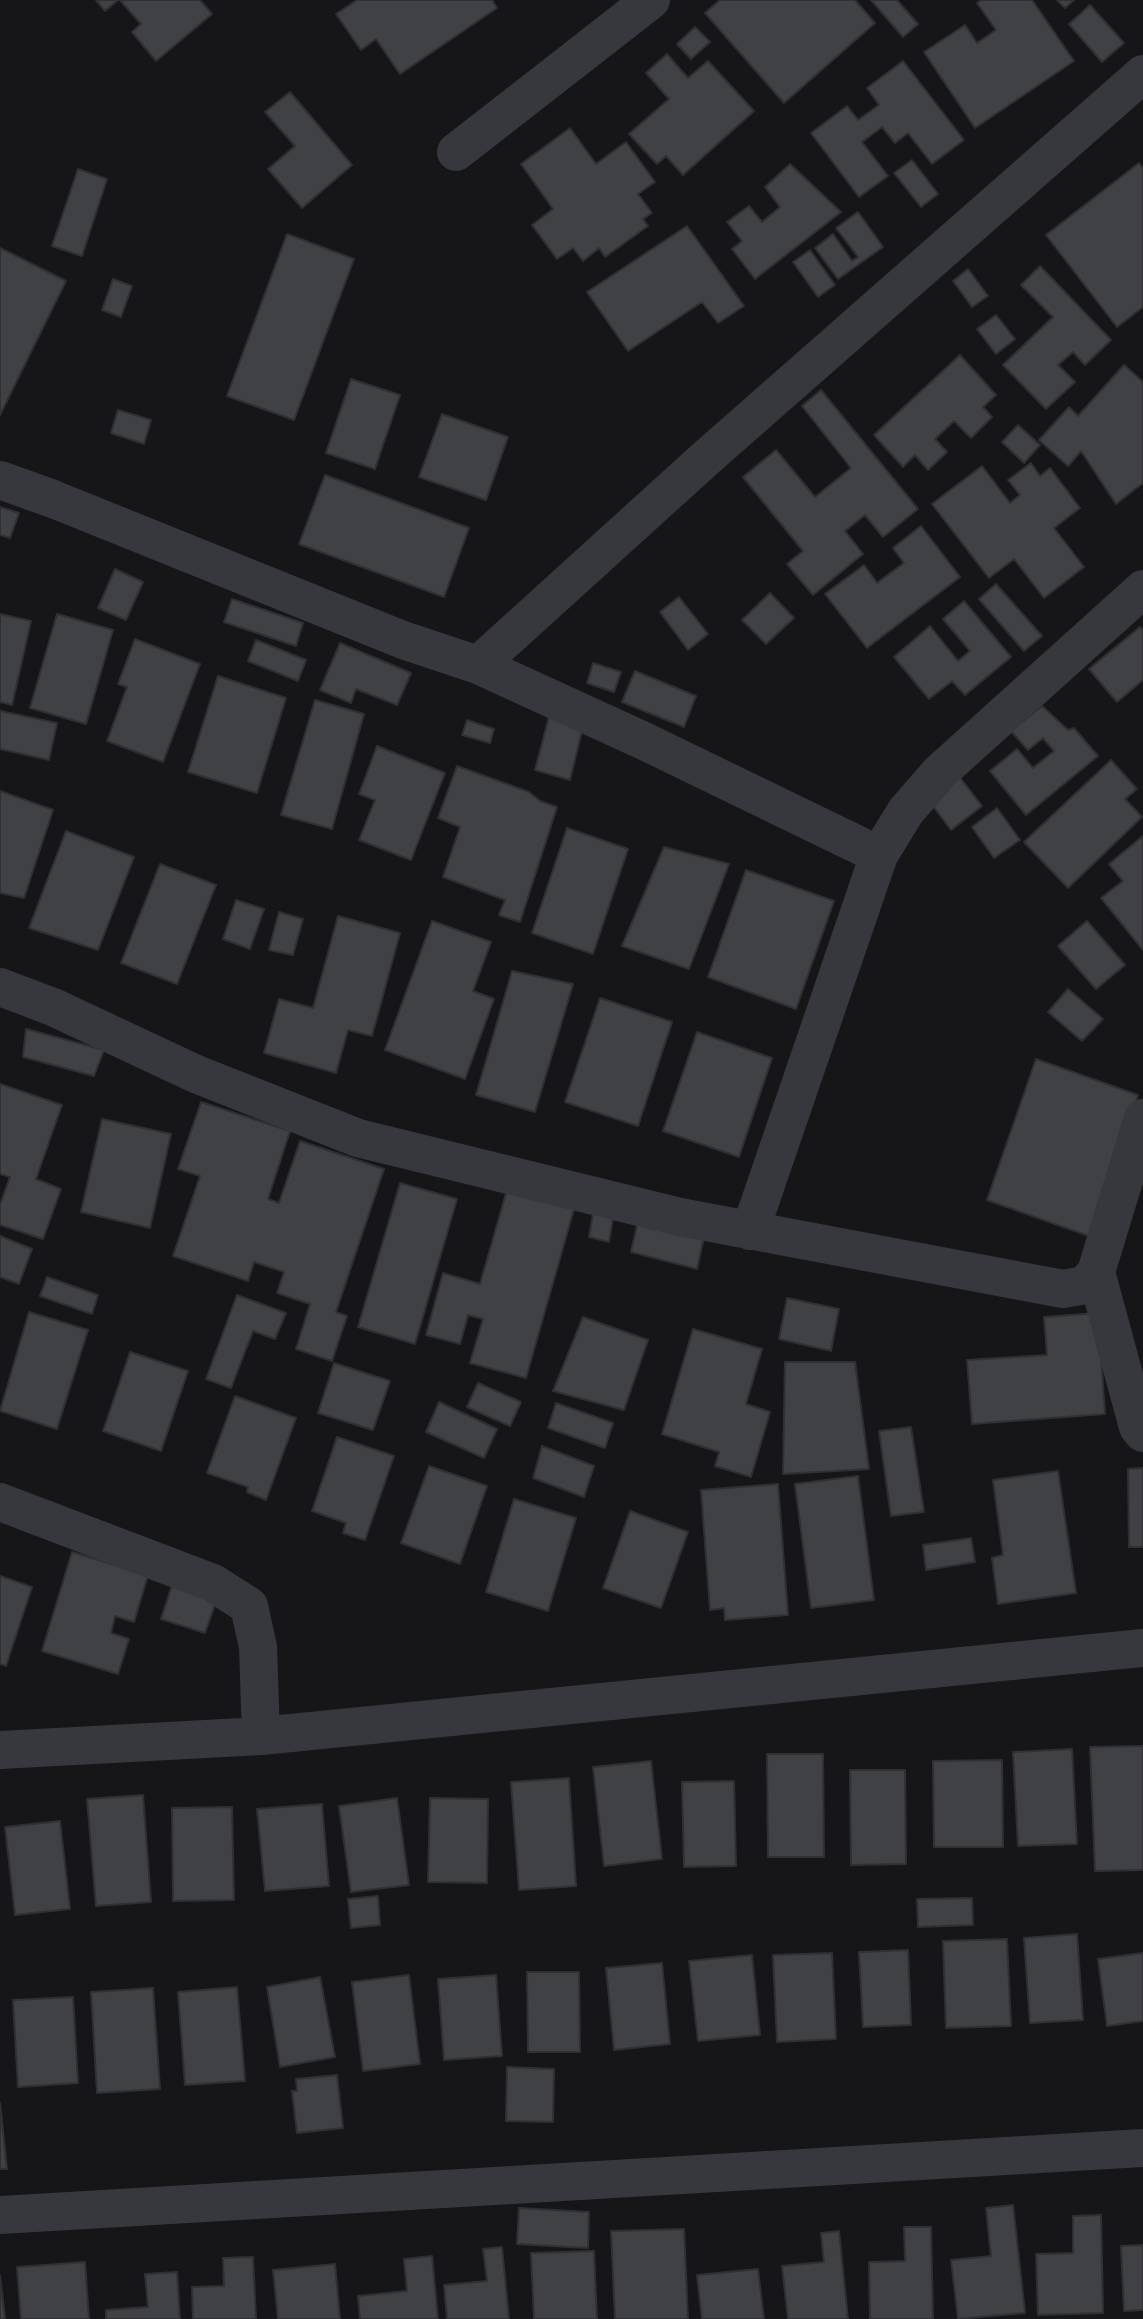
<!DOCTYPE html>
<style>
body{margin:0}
canvas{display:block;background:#161618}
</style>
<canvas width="1143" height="2319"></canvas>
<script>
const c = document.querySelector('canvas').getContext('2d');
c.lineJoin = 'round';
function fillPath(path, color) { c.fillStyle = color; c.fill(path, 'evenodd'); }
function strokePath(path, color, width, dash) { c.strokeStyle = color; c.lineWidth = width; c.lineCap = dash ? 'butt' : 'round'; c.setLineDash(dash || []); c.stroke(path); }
const building = new Path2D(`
 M96 0H118L105 11Z
 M120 0H200L212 14 156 61 132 32 141 24Z
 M357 0H492L497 8 400 74 376 39 361 50 336 14Z
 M720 0H855L875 23 784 103 705 13Z
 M871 0H897L918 24 903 37Z
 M981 0H1032L1074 61 975 128 924 52 965 25 977 43 996 30 977 3Z
 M1057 0H1074L1065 8Z
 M1090 5 1124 43 1102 62 1069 24Z
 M695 27 710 42 691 59 677 44Z
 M667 54 688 78 708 61 754 111 683 175 666 156 657 164 629 134 669 99 646 73Z
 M903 61 964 140 932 164 908 133 895 143 882 127 862 142 888 176 859 197 811 133 847 106 858 120 879 105 867 88Z
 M290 92 352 165 302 208 268 169 295 146 265 112Z
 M570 128 596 164 626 142 655 182 638 194 652 213 643 219 648 226 605 257 599 248 583 261 573 248 557 259 532 225 553 209 521 164Z
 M912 160 938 194 921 207 894 173Z
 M1139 163 1143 168V307L1117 327 1046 235Z
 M790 164 841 212 755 279 732 249 742 241 727 222 749 206 762 222 780 207 765 187Z
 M78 169 107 179 82 256 52 246Z
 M858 212 883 247 838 279 815 248 833 234 852 261 858 257 836 228Z
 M687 226 744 306 718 323 702 302 628 351 587 292Z
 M287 234 354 259 294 420 227 396Z
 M0 248 66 281 0 415Z
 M810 250 835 285 818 297 793 262Z
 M1040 266 1111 340 1085 365 1073 352 1058 365 1075 382 1046 409 1003 365 1053 317 1021 285Z
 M968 269 988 296 972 307 953 281Z
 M113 279 132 286 121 317 102 310Z
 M996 315 1015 339 996 354 977 329Z
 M960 355 996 395 983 407 992 417 971 438 954 421 935 439 947 452 928 470 915 455 903 467 874 435Z
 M1124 365 1143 382V483L1116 504 1081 451 1068 466 1039 440 1069 407 1078 416Z
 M351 379 400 395 375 469 326 453Z
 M821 390 918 509 883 537 865 515 845 531 863 554 813 595 787 564 803 551 743 477 776 450 815 497 851 468 802 406Z
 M118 410 151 420 144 444 111 433Z
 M442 414 508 437 486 500 419 477Z
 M1018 425 1040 445 1024 463 1002 442Z
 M1031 463 1040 476 1050 468 1080 508 1054 528 1084 567 1044 598 1014 559 989 578 932 504 982 466 1010 503 1020 495 1008 480Z
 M325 475 469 528 444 597 299 544Z
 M0 507 19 513 10 538 0 535Z
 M921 526 960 577 867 648 825 594 864 565 877 583 904 563 893 548Z
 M115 569 143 582 126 620 98 608Z
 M996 584 1042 636 1024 651 979 599Z
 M770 593 794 618 766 644 742 620Z
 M679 597 708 634 688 650 660 612Z
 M232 599 303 623 296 646 224 622Z
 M964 601 1011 657 965 695 952 681 929 699 894 657 930 626 958 661 970 651 943 619Z
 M0 614 31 621 12 705 0 702Z
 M57 614 113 630 86 724 30 708Z
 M1140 627 1143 630V680L1117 702 1089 669Z
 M135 639 200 664 163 762 107 741 127 687 118 684Z
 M256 640 306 660 298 681 248 661Z
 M340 643 411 673 397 705 356 689 351 703 320 690Z
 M593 663 621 672 614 692 587 683Z
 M635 671 696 696 684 727 622 702Z
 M218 676 286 698 257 793 188 772Z
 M315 700 364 714 332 829 281 815Z
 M1042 706 1068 730 1074 728 1098 756 1026 815 990 771 1017 749 1033 768 1054 751 1043 738 1028 750 1011 731Z
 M0 711 57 723 49 760 0 749Z
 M550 713 584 723 570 780 535 770Z
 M467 720 494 729 490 743 462 735Z
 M377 746 445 773 411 860 359 840 375 800 359 794Z
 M1111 760 1137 789 1125 799 1142 817 1068 888 1024 842Z
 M457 766 529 792 540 801 557 807 520 922 499 915 505 900 443 877 460 827 438 818Z
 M958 775 982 806 951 830 927 798Z
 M0 791 53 810 24 898 0 893Z
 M997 808 1020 840 994 858 972 827Z
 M567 828 628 849 593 954 532 933Z
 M66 831 134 857 98 950 29 928Z
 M1143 836V950L1101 898 1123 881 1109 864Z
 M664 847 729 864 689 969 622 946Z
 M160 864 216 885 177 984 121 963Z
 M746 870 834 901 796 1009 708 977Z
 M236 900 264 909 250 949 223 939Z
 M279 912 303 919 293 955 269 950Z
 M338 916 400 933 372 1036 348 1030 336 1073 264 1053 279 999 313 1008Z
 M432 921 491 942 473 991 494 999 465 1079 385 1050Z
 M1087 921 1125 965 1096 989 1058 946Z
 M512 971 573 984 535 1112 476 1095Z
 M1068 989 1103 1019 1082 1041 1048 1012Z
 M600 998 672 1022 638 1126 565 1102Z
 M26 1029 104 1050 94 1076 23 1057Z
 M697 1032 772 1058 739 1157 663 1131Z
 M1036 1059 1138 1095 1089 1236 987 1200Z
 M0 1084 62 1105 36 1179 61 1189 43 1239 0 1225V1205L10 1177 0 1174Z
 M201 1102 290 1131 268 1199 279 1203 300 1141 384 1169 336 1312 347 1316 332 1361 296 1349 310 1304 277 1293 284 1272 254 1262 248 1281 173 1256 200 1176 178 1169Z
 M102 1119 171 1134 150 1228 81 1212Z
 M511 1176 578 1195 526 1378 470 1363 483 1319 468 1315 460 1344 426 1335 443 1273 480 1284Z
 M400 1183 457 1199 415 1344 358 1327Z
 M594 1208 614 1212 609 1242 589 1237Z
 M638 1221 704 1237 697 1269 631 1252Z
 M0 1236 32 1249 19 1284 0 1277Z
 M47 1277 98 1295 92 1314 40 1296Z
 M237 1295 286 1313 275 1339 253 1331 231 1388 206 1379Z
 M787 1298 839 1309 831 1351 779 1339Z
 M29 1312 88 1330 57 1429 0 1411Z
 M1098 1313 1105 1414 972 1424 967 1360 1047 1355 1044 1317Z
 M583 1317 648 1340 624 1410 553 1391Z
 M693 1329 762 1349 746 1404 770 1412 751 1477 715 1466 719 1452 662 1434Z
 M130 1352 188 1371 161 1451 103 1431Z
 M785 1362H855L869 1469 783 1474Z
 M334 1363 390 1381 373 1430 318 1413Z
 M478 1383 521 1402 510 1426 467 1407Z
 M235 1396 296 1418 266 1500 247 1492 248 1487 207 1473Z
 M439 1402 497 1429 484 1458 426 1432Z
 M556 1403 613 1423 605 1448 548 1428Z
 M911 1427 924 1512 891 1516 879 1431Z
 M337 1437 394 1456 365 1540 343 1533 346 1523 312 1511Z
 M542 1446 594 1466 584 1497 533 1478Z
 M429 1466 487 1486 460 1564 401 1543Z
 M1143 1468V1547H1129L1128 1469Z
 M1058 1471 1076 1593 998 1604 992 1558 1003 1555 993 1480Z
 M858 1476 874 1600 811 1608 795 1484Z
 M778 1484 788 1615 725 1620 724 1608 710 1610 701 1490Z
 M514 1499 576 1518 548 1611 486 1592Z
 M630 1511 688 1532 661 1608 603 1588Z
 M971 1538 975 1562 926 1570 923 1545Z
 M72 1552 148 1575 134 1622 115 1616 111 1633 129 1639 118 1674 42 1651Z
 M0 1576 32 1587 6 1666 0 1664Z
 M174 1579 219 1593 205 1633 161 1619Z
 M1143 1746V1870L1095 1871 1090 1747Z
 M1072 1749 1077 1844 1018 1846 1013 1752Z
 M767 1754H823L824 1857H768Z
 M1002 1760 1003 1847H934L933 1761Z
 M651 1761 662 1859 604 1866 593 1767Z
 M850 1770H905L906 1864 851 1865Z
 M569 1778 576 1886 519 1890 511 1782Z
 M734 1781 736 1866 684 1867 682 1782Z
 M143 1795 151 1902 96 1906 87 1799Z
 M397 1798 409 1885 351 1892 339 1806Z
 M430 1798 488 1799 487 1883 428 1882Z
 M322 1804 329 1886 265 1891 257 1809Z
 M232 1807 234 1900 173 1901 172 1808Z
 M60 1821 70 1909 15 1915 5 1827Z
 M378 1896 380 1925 351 1928 348 1899Z
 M972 1898 973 1925 918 1927 917 1899Z
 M1077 1934 1083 2020 1030 2023 1024 1938Z
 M1007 1939 1011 2026 946 2028 943 1941Z
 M908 1950 911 2025 863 2027 859 1952Z
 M832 1953 836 2039 777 2042 773 1955Z
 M1143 1953V2021L1107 2026 1098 1959Z
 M752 1955 760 2035 698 2041 689 1961Z
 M662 1963 670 2044 614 2050 606 1968Z
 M527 1972H579L580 2052H528Z
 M409 1975 420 2064 363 2071 352 1982Z
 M496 1975 502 2056 444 2060 438 1979Z
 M320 1977 335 2057 280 2067 267 1987Z
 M237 1987 245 2081 185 2085 178 1992Z
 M153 1988 160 2089 97 2093 91 1992Z
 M73 1997 78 2083 18 2087 13 2000Z
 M507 2067 554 2069 553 2122 506 2121Z
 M337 2075 343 2128 297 2133 292 2091H297L296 2079Z
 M0 2103 7 2169H0Z
 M1013 2205 1025 2313 958 2319 951 2260 991 2256 986 2208Z
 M519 2208 589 2212 588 2248 517 2244Z
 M1101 2215 1103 2313 1038 2315 1036 2254 1073 2253V2216Z
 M904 2227H931L933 2319H870L869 2262 905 2261Z
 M684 2229 688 2319H615L611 2231Z
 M839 2231 848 2319H788L782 2266 824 2262 821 2233Z
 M1143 2245V2310L1124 2311 1121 2246Z
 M502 2247 509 2319H447L444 2285 487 2281 483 2249Z
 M594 2251 597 2319H534L531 2253Z
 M432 2256 438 2319H360L358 2296 407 2291 404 2259Z
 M253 2257 256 2319H193L192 2287 224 2286 223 2258Z
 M85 2262 89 2319H21L17 2267Z
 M335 2264 340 2319H278L273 2270Z
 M758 2269 764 2319H702L697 2275Z
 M177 2272 180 2319H106V2310L148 2307 145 2274Z
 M0 2275 5 2319H0Z`);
const minor = new Path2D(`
 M456 152 651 0
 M0 480 53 499 403 640 478 665 644 741 879 855 906 811 940 772 1143 589
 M478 665 705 459 1143 74
 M0 987 53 1007 196 1074 358 1138 680 1217 1063 1289 1085 1285 1096 1272 1143 1118
 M750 1231 879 855
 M1096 1272 1138 1427 1143 1433
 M0 1502 213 1583 249 1606 258 1647 261 1736
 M0 1750 261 1736 1143 1648
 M0 2215 1143 2148`);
fillPath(building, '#404145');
strokePath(building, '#303034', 2);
strokePath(minor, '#37383d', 38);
</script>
